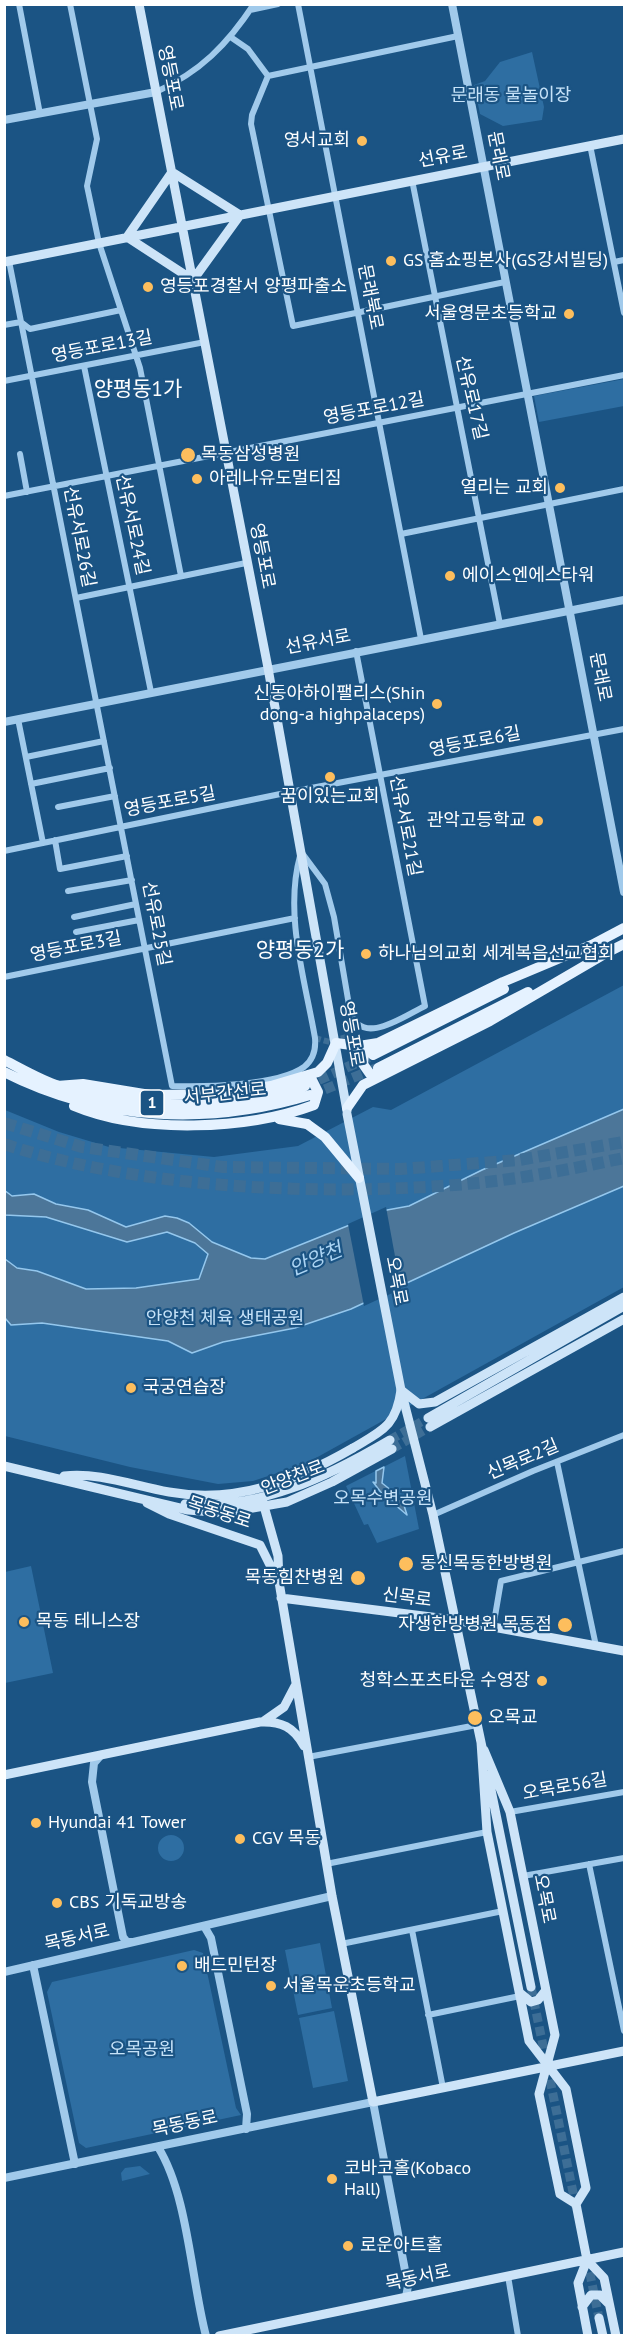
<!DOCTYPE html>
<meta charset="utf-8">
<style>
body{margin:0}
#map{position:relative;width:629px;height:2340px;overflow:hidden;background:#1b5484;font-family:"PT Sans",sans-serif}
canvas{display:block}
.frame{position:absolute;inset:0;border:6px solid #fff;pointer-events:none}
</style>
<div id="map">
<canvas width="629" height="2340"></canvas>
<div class="frame"></div>
</div>
<script>
const c = document.querySelector('canvas').getContext('2d');
c.lineJoin = 'round';
function fillPath(path, color) { c.fillStyle = color; c.fill(path, 'evenodd'); }
function strokePath(path, color, width, dash) { c.strokeStyle = color; c.lineWidth = width; c.lineCap = dash ? 'butt' : 'round'; c.setLineDash(dash || []); c.stroke(path); }
function drawText(font, color, halo, rows, align = 'center') {
  c.font = font + ' "PT Sans","Noto Sans KR",sans-serif'; c.lineWidth = 4.5; c.setLineDash([]); c.textBaseline = 'middle'; c.strokeStyle = halo; c.fillStyle = color; for (const [text, x, y, turn = 0] of rows) {
    c.save(); c.translate(x, y); c.rotate((+turn || 0) * Math.PI / 180); c.textAlign = isNaN(turn) ? turn : align; if (halo) c.strokeText(text, 0, 0); c.fillText(text, 0, 0); c.restore();
  }
}
const green = new Path2D(`
 M532 52 544 107 542 120 503 126 480 114 474 85 485 81 500 62Z
 M624 379V406L539 422 534 396Z
 M624 985V1287L305 1464 253 1481 218 1484 130 1467 5 1436V1110L59 1132 109 1147 214 1157 298 1146 373 1107 391 1110Z
 M405 1456 419 1529 377 1543 368 1524 364 1525 346 1486Z
 M31 1566 53 1673 5 1683V1572Z
 M158 1848a13 13 0 1 1 26 0a13 13 0 1 1-26 0Z
 M320 1943 332 2008 298 2015 285 1950Z
 M194 1950 203 1953 236 2108 241 2115 86 2148 79 2143 47 1992 52 1982Z
 M334 2011 348 2081 313 2088 299 2018Z
 M140 2166 150 2174 122 2181 121 2173 125 2168Z`);
const water = new Path2D(`
 M624 1109V1186L514 1233 351 1309 295 1328 223 1342 192 1353 168 1341 42 1323 11 1325 5 1318V1259L17 1268 37 1271 86 1289 136 1288 199 1279 208 1254 195 1243 167 1232 127 1242 46 1217 5 1215 4 1190 12 1196 34 1194 56 1204 88 1210 126 1227 165 1216 177 1218 189 1223 212 1242 251 1258 265 1259 387 1210 409 1206 482 1170Z
 M384 1467 382 1483 402 1499 407 1515 393 1503 397 1502 381 1496 383 1495 373 1482 376 1483V1471Z`);
const pier = new Path2D(`
 M386 1207 401 1289 364 1306 348 1224Z`);
const minorTunnel = new Path2D(`
 M315 1038 330 1042 346 1037 354 1022`);
const secondaryTunnel = new Path2D(`
 M390 1440 428 1418
 M392 1449 430 1427
 M531 1987 576 2207
 M587 2259 599 2318`);
const primaryTunnel = new Path2D(`
 M305 1086 370 1057
 M311 1095 377 1068`);
const trunkTunnel = new Path2D(`
 M4 1123 82 1147 223 1167 401 1169 519 1160 624 1142
 M4 1144C142 1190 332 1197 477 1183 526 1178 576 1168 624 1158`);
const minor = new Path2D(`
 M19 4 40 114
 M70 4 97 139 87 186 99 243 140 368 181 576
 M298 4 421 639
 M250 10 278 4
 M232 38 248 49 268 76
 M268 76 252 115 251 124 293 326 505 282
 M268 76 458 36
 M156 92C200 72 227 45 254 4
 M590 145 624 313
 M412 180 500 624
 M9 261 172 1086C204 1087 278 1086 304 1067 313 1060 316 1049 315 1038 305 980 284 914 300 856
 M614 262 624 260
 M4 325 21 322 30 329 121 310
 M84 366 151 692
 M4 381 205 342
 M20 454 27 492
 M4 496 624 375
 M401 534 624 489
 M76 598 246 563
 M18 719 43 843
 M26 757 104 741
 M31 784 110 768
 M58 807 115 796
 M55 840 60 869 127 856
 M4 851 290 792 624 729
 M302 853 325 884 334 917 350 1011C361 1048 404 1016 425 1006L356 651
 M68 891 132 880
 M74 917 136 904
 M76 932 139 920
 M4 977 295 918
 M557 1462 596 1646
 M433 1515 533 1471 624 1435
 M493 1628 501 1581 624 1551
 M308 1757 477 1725
 M510 1812 624 1792
 M326 1864 487 1832
 M589 1864 624 2031
 M523 1876 624 1858
 M412 1930 443 2088
 M341 1944 503 1911
 M428 2015 520 1996
 M508 2276 518 2336`);
const tertiary = new Path2D(`
 M452 4 624 892
 M4 120 156 92
 M4 722 624 600
 M101 1755 94 1763 92 1782 123 1937 127 1942H133
 M204 1926 211 1938 247 2114 246 2129
 M33 1965 75 2164
 M4 1972 332 1896
 M158 2147C188 2195 191 2279 206 2336
 M4 2178 373 2102 408 2286 406 2297`);
const secondary = new Path2D(`
 M139 4 268 668 347 1111
 M172 172 240 215 193 280 127 237Z
 M4 262 624 139
 M401 1390 433 1515 482 1747
 M401 1390 419 1404 435 1402 624 1297
 M428 1418 624 1306
 M430 1427 624 1319
 M4 1466 188 1510 224 1513 287 1502 332 1482 392 1449
 M64 1476C100 1472 134 1486 169 1492 236 1504 296 1481 353 1448
 M262 1499 278 1556 279 1582 332 1896 373 2102 624 2051
 M147 1503 169 1514 260 1545 276 1577
 M185 1504C262 1509 325 1478 390 1440
 M281 1598 455 1620 624 1651
 M264 1721 284 1707 295 1686
 M481 1742 487 1832 529 2041 566 2089 586 2188 576 2204 587 2260 604 2278 616 2336
 M484 1750 510 1812 555 2035 539 2094 560 2194 576 2204
 M4 1775 260 1722C281 1721 294 1727 304 1746
 M488 1775 531 1987
 M520 1993 531 2002 538 2000 546 1990
 M587 2260 578 2283 588 2336
 M582 2307 591 2295H600L608 2303
 M599 2318 603 2336
 M219 2336 624 2252`);
const primary = new Path2D(`
 M590 946 624 928
 M598 957 624 944
 M373 1046 364 1053 363 1064 370 1074 381 1075
 M373 1055 504 989
 M4 1060C22 1069 40 1080 59 1086 137 1110 227 1112 305 1086
 M378 1068 528 992
 M4 1072C101 1121 208 1126 310 1095
 M57 1086 83 1084 150 1095 225 1094 271 1086 318 1072 327 1063 336 1043 359 1046 378 1043 503 982 596 943
 M74 1106C141 1134 247 1130 314 1105L318 1092 311 1078 305 1076
 M347 1108 363 1085 490 1021 603 955
 M279 1119 307 1124`);
const secondaryBridge = new Path2D(`
 M347 1114 401 1390C396 1426 383 1430 353 1448`);
const primaryBridge = new Path2D(`
 M307 1124 325 1137 359 1178`);
const markers = [
 [362,141,6,"#fdbe5d"],
 [391,261,6,"#fdbe5d"],
 [148,287,6,"#fdbe5d"],
 [569,314,6,"#fdbe5d"],
 [188,455,8,"#fdbe5d"],
 [197,479,6,"#fdbe5d"],
 [560,488,6,"#fdbe5d"],
 [450,576,6,"#fdbe5d"],
 [437,704,6,"#fdbe5d"],
 [330,777,6,"#fdbe5d"],
 [538,821,6,"#fdbe5d"],
 [366,954,6,"#fdbe5d"],
 [131,1388,6,"#fdbe5d"],
 [406,1564,8,"#fdbe5d"],
 [358,1578,8,"#fdbe5d"],
 [24,1622,6,"#fdbe5d"],
 [565,1625,8,"#fdbe5d"],
 [542,1681,6,"#fdbe5d"],
 [475,1718,8,"#fdbe5d"],
 [36,1823,6,"#fdbe5d"],
 [240,1839,6,"#fdbe5d"],
 [57,1903,6,"#fdbe5d"],
 [182,1966,6,"#fdbe5d"],
 [271,1986,6,"#fdbe5d"],
 [332,2179,6,"#fdbe5d"],
 [348,2246,6,"#fdbe5d"]
];
const shields = [
 [152,1103,24]
];
const shieldNames = [
 ["1",152,1103]
];
const streetNames = [
 ["영등포로",170,78,79],
 ["문래로",498,156,79],
 ["선유로",443,157,-11],
 ["문래북로",370,297,79],
 ["영등포로13길",102,347,-11],
 ["선유로17길",471,398,77],
 ["영등포로12길",374,409,-11],
 ["선유서로24길",132,525,78],
 ["선유서로26길",79,537,79],
 ["영등포로",262,556,79],
 ["선유서로",318,642,-11],
 ["문래로",600,677,79],
 ["영등포로6길",475,742,-11],
 ["영등포로5길",170,802,-11],
 ["선유서로21길",405,826,79],
 ["선유로25길",156,924,79],
 ["영등포로3길",76,947,-11],
 ["영등포로",351,1034,80],
 ["서부간선로",225,1094,-6],
 ["오목로",396,1281,79],
 ["신목로2길",523,1460,-23],
 ["안양천로",293,1478,-21],
 ["목동동로",219,1513,18],
 ["신목로",407,1598,7],
 ["오목로56길",565,1787,-10],
 ["오목로",544,1899,79],
 ["목동서로",77,1938,-13],
 ["목동동로",185,2124,-12],
 ["목동서로",418,2278,-12]
];
const parkNames = [
 ["문래동 물놀이장",511,96],
 ["안양천 체육 생태공원",225,1319],
 ["오목수변공원",383,1499],
 ["오목공원",142,2050]
];
const poiNames = [
 ["영서교회",350,141,"right"],
 ["GS 홈쇼핑본사(GS강서빌딩)",403,261],
 ["영등포경찰서 양평파출소",160,287],
 ["서울영문초등학교",557,314,"right"],
 ["목동삼성병원",201,455],
 ["아레나유도멀티짐",209,479],
 ["열리는 교회",548,488,"right"],
 ["에이스엔에스타워",462,576],
 ["신동아하이팰리스(Shin",425,694,"right"],
 ["dong-a highpalaceps)",425,715,"right"],
 ["꿈이있는교회",330,797,"center"],
 ["관악고등학교",526,821,"right"],
 ["하나님의교회 세계복음선교협회",378,954],
 ["국궁연습장",143,1388],
 ["동신목동한방병원",420,1564],
 ["목동힘찬병원",344,1578,"right"],
 ["목동 테니스장",36,1622],
 ["자생한방병원 목동점",552,1625,"right"],
 ["청학스포츠타운 수영장",530,1681,"right"],
 ["오목교",488,1718],
 ["Hyundai 41 Tower",48,1823],
 ["CGV 목동",252,1839],
 ["CBS 기독교방송",69,1903],
 ["배드민턴장",194,1966],
 ["서울목운초등학교",283,1986],
 ["코바코홀(Kobaco",344,2169],
 ["Hall)",344,2190],
 ["로운아트홀",360,2246]
];
const waterNames = [
 ["안양천",316,1260,-23]
];
const quarterNames = [
 ["양평동1가",138,390],
 ["양평동2가",300,951]
];
fillPath(green, '#2e6ea2');
fillPath(water, '#4c7699');
strokePath(water, '#94c7ed', 1.5);
fillPath(pier, '#1b5484');
strokePath(minorTunnel, '#3d6e96', 6, [6, 3]);
strokePath(secondaryTunnel, '#3d6e96', 9, [9, 4.5]);
strokePath(primaryTunnel, '#3d6e96', 10, [10, 5]);
strokePath(trunkTunnel, '#3d6e96', 12, [12, 6]);
strokePath(minor, '#a1caeb', 6);
strokePath(tertiary, '#a1caeb', 8);
strokePath(secondary, '#cde4f8', 9);
strokePath(primary, '#e5f2ff', 10);
strokePath(secondaryBridge, '#cde4f8', 9);
strokePath(primaryBridge, '#e5f2ff', 10);
for (const [x, y, r, color] of markers) { const dot = new Path2D(); dot.arc(x, y, r, 0, 2 * Math.PI); c.fillStyle = color; c.fill(dot); strokePath(dot, '#1b5484', 2); }
for (const [x, y, w] of shields) { const box = new Path2D(); box.roundRect(x - w / 2, y - 13, w, 26, 4.5); c.fillStyle = '#1b5484'; c.fill(box); strokePath(box, '#fff', 1.5); }
drawText('bold 16px', '#fff', null, shieldNames);
drawText('18px', '#fff', '#1b5484', streetNames);
drawText('18px', '#c6e2f8', '#1b5484', parkNames);
drawText('18px', '#fff', '#1b5484', poiNames, 'left');
drawText('italic 20px', '#acd4f3', '#1b5484', waterNames);
drawText('21px', '#fff', '#1b5484', quarterNames);
</script>
